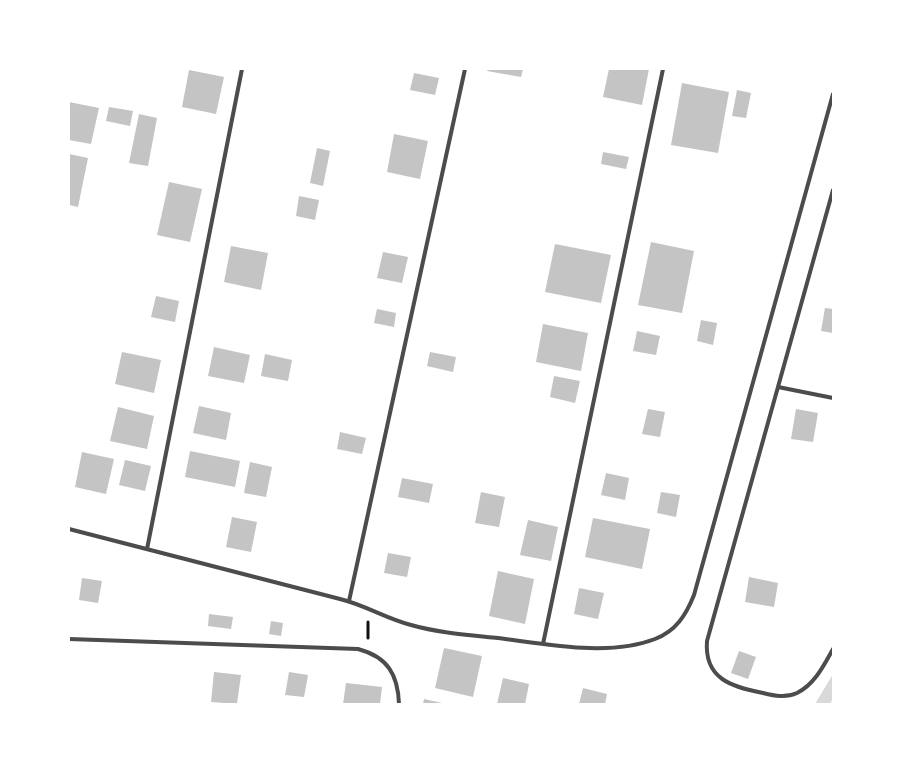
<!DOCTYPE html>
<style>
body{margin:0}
#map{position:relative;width:902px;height:773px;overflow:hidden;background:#fff;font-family:"Alegreya Sans",sans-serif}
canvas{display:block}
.frame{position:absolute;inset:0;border:70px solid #fff;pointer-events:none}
</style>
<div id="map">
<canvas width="902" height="773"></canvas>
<div class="frame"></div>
</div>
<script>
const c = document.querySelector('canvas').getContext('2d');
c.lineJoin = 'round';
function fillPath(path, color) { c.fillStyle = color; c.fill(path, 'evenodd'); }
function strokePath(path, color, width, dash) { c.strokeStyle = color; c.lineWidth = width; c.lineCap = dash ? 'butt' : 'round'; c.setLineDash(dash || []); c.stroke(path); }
const water = new Path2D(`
 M833 674V699L830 704H815Z`);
const building = new Path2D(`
 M488 69H523L521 77 487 71Z
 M609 69H649L642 105 603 97Z
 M189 70 224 77 216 114 182 107Z
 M414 73 439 78 435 95 410 90Z
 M682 83 729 92 718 153 671 145Z
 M737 90 751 93 746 118 732 116Z
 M69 102 99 108 91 144 69 140Z
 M109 107 133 111 130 126 106 121Z
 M139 114 157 118 148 166 129 163Z
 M394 134 428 141 420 179 387 172Z
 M317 148 330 151 323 186 310 183Z
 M603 152 629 157 626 169 601 164Z
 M69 154 88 158 78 207 69 205Z
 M169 182 202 189 190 242 157 235Z
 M299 196 319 200 315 220 296 216Z
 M651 242 694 251 682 313 638 305Z
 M555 244 611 255 601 303 545 292Z
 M231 246 268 253 261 290 224 282Z
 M383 252 408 257 402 283 377 278Z
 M156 296 179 301 175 322 151 317Z
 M825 308 833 309V333L821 331Z
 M377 309 396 313 394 327 374 323Z
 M701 320 717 323 713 345 697 341Z
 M543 324 588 333 581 371 536 362Z
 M637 331 660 336 656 355 633 351Z
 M214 347 250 355 244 383 208 376Z
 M122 352 161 360 154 393 115 384Z
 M430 352 456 357 453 372 427 366Z
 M265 354 292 360 288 381 261 376Z
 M554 376 580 381 575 403 550 397Z
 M199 406 231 413 226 440 193 433Z
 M118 407 154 416 147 449 110 441Z
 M648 409 665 412 660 437 642 434Z
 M796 409 818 413 813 442 791 439Z
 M340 432 366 438 362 454 337 449Z
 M190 451 240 461 235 487 185 477Z
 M82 452 114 459 106 494 75 487Z
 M125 460 151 466 145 491 119 485Z
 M250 462 272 467 266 497 244 493Z
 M606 473 629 478 625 500 601 495Z
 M402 478 433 484 429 503 398 497Z
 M481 492 505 497 499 527 475 523Z
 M661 492 680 495 676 517 657 513Z
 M232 517 257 522 251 552 226 547Z
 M593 518 650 529 642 569 585 557Z
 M528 520 558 527 551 561 520 555Z
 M388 553 411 557 407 577 384 573Z
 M498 571 534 579 525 624 489 616Z
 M749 577 778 583 774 607 745 602Z
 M82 578 102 581 98 603 79 600Z
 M579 588 604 593 598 619 574 614Z
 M209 614 233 617 231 629 208 626Z
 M271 621 283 623 281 636 269 634Z
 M444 648 482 656 473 697 435 688Z
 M739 651 756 657 748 679 731 673Z
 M214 672 241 675 237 704 211 702Z
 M289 672 308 675 304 697 285 695Z
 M503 678 529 684 525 704H497Z
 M346 683 382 687 380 704H343Z
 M583 688 607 694 605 704H579Z
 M424 699 442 703V704H423Z`);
const path = new Path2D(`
 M368 638V622`);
const service = new Path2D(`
 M833 190 707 641C704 679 732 687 763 693 775 696 786 698 797 693 815 684 824 665 833 649
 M778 387 833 398
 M69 529C159 552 250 576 340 599 365 605 387 619 411 625 439 633 469 635 498 638 546 644 609 657 655 639 676 631 686 615 694 595L833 94
 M147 549 242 69
 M349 601 465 69
 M69 639 358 649C388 657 398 675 399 704
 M543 644 663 69`);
fillPath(water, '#d9d9d9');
fillPath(building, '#c4c4c4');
strokePath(path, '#111', 3);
strokePath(service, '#4c4c4c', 4);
</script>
